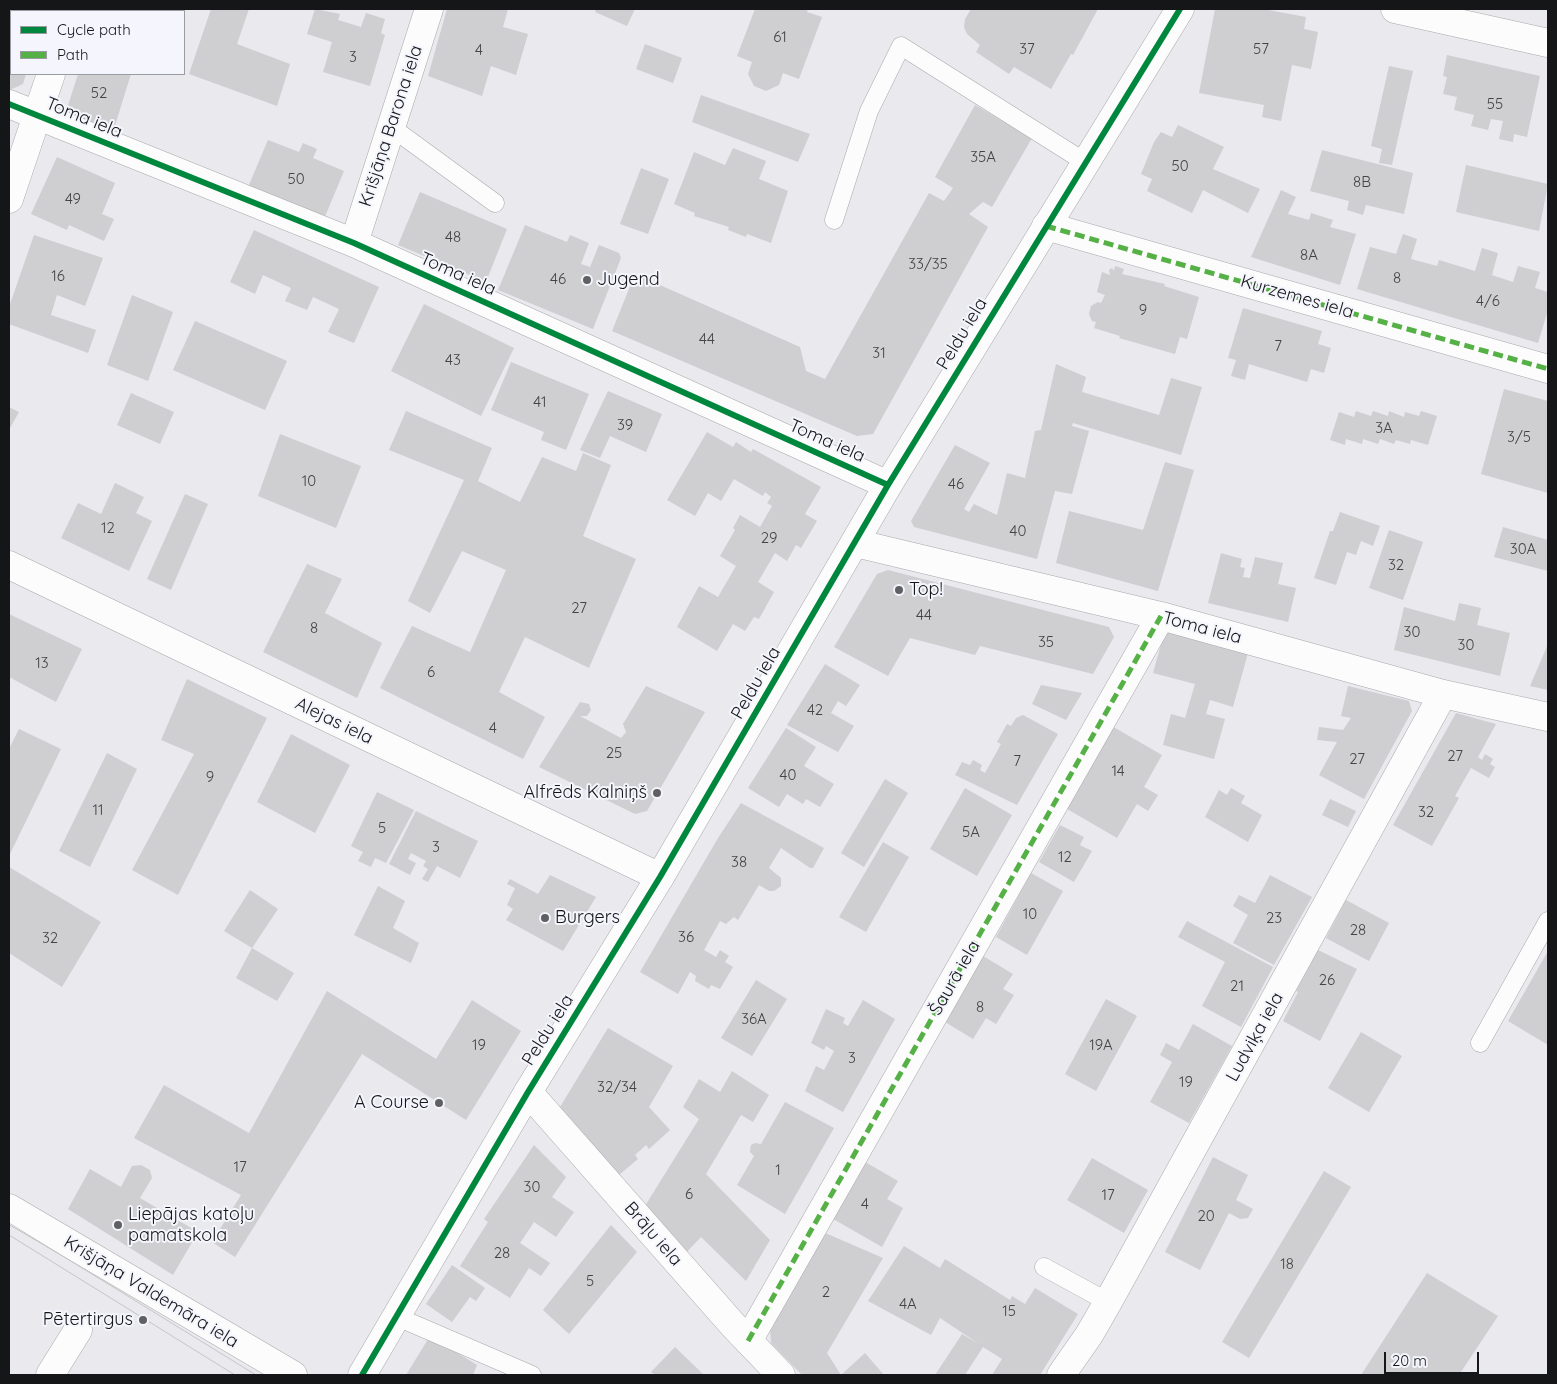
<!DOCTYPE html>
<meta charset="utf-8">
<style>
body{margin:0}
#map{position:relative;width:1557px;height:1384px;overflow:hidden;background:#e9e9ee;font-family:Quicksand,sans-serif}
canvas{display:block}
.frame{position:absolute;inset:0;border:10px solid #151618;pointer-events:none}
.legend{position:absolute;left:10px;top:10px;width:175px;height:65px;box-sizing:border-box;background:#f4f5fd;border:1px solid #9b9ca1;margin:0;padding:6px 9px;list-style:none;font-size:15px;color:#151618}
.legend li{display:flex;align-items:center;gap:10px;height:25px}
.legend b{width:25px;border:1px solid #9b9ca1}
.scale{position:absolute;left:1384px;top:1352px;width:95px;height:22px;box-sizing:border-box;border:2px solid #151618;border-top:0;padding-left:6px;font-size:15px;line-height:18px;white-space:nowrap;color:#151618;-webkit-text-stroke:4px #f4f5fd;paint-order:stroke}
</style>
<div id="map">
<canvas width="1557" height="1384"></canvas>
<div class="frame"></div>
<ul class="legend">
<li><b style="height:6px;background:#00873e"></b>Cycle path</li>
<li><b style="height:6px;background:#55b145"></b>Path</li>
</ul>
<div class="scale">20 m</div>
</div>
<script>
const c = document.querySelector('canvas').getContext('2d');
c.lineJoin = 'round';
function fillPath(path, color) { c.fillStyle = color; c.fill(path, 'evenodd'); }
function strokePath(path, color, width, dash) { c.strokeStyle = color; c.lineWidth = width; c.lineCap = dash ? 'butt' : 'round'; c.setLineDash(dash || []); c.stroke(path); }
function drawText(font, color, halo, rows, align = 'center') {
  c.font = font + ' Quicksand,sans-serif'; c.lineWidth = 4; c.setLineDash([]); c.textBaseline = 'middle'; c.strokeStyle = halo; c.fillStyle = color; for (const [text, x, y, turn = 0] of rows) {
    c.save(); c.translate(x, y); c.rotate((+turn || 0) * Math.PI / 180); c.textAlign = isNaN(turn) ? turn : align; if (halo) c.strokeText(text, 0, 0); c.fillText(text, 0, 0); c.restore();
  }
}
const building = new Path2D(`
 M9 9H46L45 11H11V74H26L23 84 10 90Z
 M95 9H155L154 11H102Z
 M163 9H179L178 11Z
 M211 9H249L237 44 290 64 277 106 189 74Z
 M315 9 340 14 338 20 361 27 366 13 385 19 381 33 385 35 370 86 323 72 332 42 307 34Z
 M447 9H508L503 27 528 34 516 75 491 66 482 96 428 76Z
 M596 9H635L627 26 595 12Z
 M755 9H808L807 12 822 17 799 79 783 73 779 85 766 91 754 86 748 74 752 62 737 56Z
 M971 9H1098L1073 55 1071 54 1051 89 1014 67 1009 74 976 52 980 45 967 34 964 27 965 19Z
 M1215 9H1263L1306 17 1304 29 1318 32 1311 69 1292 65 1281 121 1262 117 1264 105 1199 93Z
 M645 44 682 58 673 83 636 69Z
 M1447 55 1540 76 1527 137 1514 134 1513 142 1499 139 1503 121 1491 119 1488 130 1471 126 1474 115 1454 110 1457 97 1443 94 1447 77 1443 76Z
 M1389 66 1413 71 1392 165 1379 163 1382 149 1371 146Z
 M78 74H131L113 132 66 112Z
 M701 95 810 134 798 162 692 122Z
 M975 105 1032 138 992 207 983 202 969 214 988 227 873 434 857 436 612 331 635 274 800 347 806 371 825 379 929 193 944 201 953 188 935 177Z
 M1178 125 1224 147 1213 169 1260 189 1248 213 1203 190 1192 213 1147 191 1152 179 1141 174 1154 142 1161 132 1172 137Z
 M268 140 299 152 303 143 317 149 313 158 344 171 324 219 248 187Z
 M733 148 766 161 759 179 788 191 771 243 747 234 746 237 728 230 729 227 694 216 695 213 674 204 694 152 725 165Z
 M1322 150 1413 173 1404 214 1366 205 1363 215 1347 210 1349 201 1310 191Z
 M57 157 115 183 102 214 114 219 104 241 69 225 67 230 31 214Z
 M1466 165 1548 184 1539 231 1456 212Z
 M641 168 669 179 648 234 620 224Z
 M1281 190 1296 197 1288 214 1309 220 1311 213 1333 220 1330 227 1356 234 1340 285 1251 257Z
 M420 192 507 229 486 282 398 245Z
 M525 225 567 242 570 235 589 243 581 264 590 267 599 245 619 253 621 258 593 329 498 290Z
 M254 230 379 287 354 343 328 332 339 309 313 297 307 310 285 301 291 288 263 275 255 294 230 282Z
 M1403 234 1417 239 1411 259 1437 266 1439 260 1475 271 1482 248 1498 253 1492 275 1513 282 1518 266 1540 272 1535 288 1548 292V310L1538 343 1357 289 1370 247 1396 254Z
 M34 235 103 258 85 306 57 295 51 315 96 330 88 353 9 324V307Z
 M1115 266 1124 269 1122 274 1165 284 1164 286 1199 297 1187 339 1180 337 1175 354 1119 338 1120 336 1094 328 1096 322 1092 321 1089 314 1091 306 1098 302 1101 303 1105 295 1097 292 1102 272 1110 275 1109 270 1112 268 1114 271Z
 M132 295 173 312 148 381 107 365Z
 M424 304 514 348 481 416 391 371Z
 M1243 308 1322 331 1318 344 1331 348 1324 373 1311 369 1307 382 1249 364 1245 380 1231 376 1236 360 1228 358Z
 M195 321 287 361 265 410 173 370Z
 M511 362 589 394 566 450 541 440 544 432 491 410Z
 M1056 364 1086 377 1082 392 1159 415 1171 378 1202 387 1181 455 1073 423 1072 426 1089 431 1072 494 1055 491 1037 559 914 527 911 521 955 445 990 463 964 509 969 512 974 504 997 515 1007 473 1025 478 1035 431 1041 430Z
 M1504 389 1548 401V493L1481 474Z
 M608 391 662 414 646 452 610 436 600 458 580 450Z
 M131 393 174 412 160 444 117 425Z
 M9 407 19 412 9 430Z
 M406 411 492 448 478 481 520 502 542 457 576 471 583 453 611 465 583 536 636 559 589 668 525 637 499 692 545 717 523 759 380 688 412 626 470 652 506 570 462 551 430 613 408 601 464 480 389 450Z
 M1356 411 1371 416 1373 411 1388 416 1389 411 1404 417 1405 412 1419 416 1421 411 1437 416 1428 445 1411 440 1410 444 1396 440 1394 444 1380 439 1378 444 1363 439 1362 444 1346 439 1345 445 1330 440 1339 412 1354 417Z
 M707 432 733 447 736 442 751 452 753 449 821 487 805 514 817 521 801 548 796 545 787 561 775 553 758 582 774 592 759 619 754 617 745 631 733 624 717 651 677 627 699 586 718 597 736 566 720 556 735 530 733 528 740 515 760 527 772 506 767 503 771 497 765 492 763 496 734 479 721 501 708 493 695 516 667 500Z
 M280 434 361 466 336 528 258 496Z
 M1165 462 1194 470 1158 591 1056 563 1069 511 1143 530Z
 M115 483 144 497 136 513 152 521 129 571 61 538 78 503 101 514Z
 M185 494 208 504 171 590 147 579Z
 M1340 512 1380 526 1373 546 1361 541 1356 555 1347 552 1336 585 1314 578 1330 531H1333Z
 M1503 527 1548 540V571L1494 557Z
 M1389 530 1423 542 1403 600 1369 588Z
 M1221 553 1242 559 1240 567 1245 568 1243 577 1250 578 1255 557 1283 563 1278 584 1296 588 1288 622 1208 603Z
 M307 564 342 579 325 613 382 643 357 698 263 652Z
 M888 570 1109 627 1114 637 1093 674 980 646 975 655 910 638 888 676 834 647 877 574Z
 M1459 603 1481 608 1477 625 1510 633 1500 676 1394 650 1404 607 1455 621Z
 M9 614 82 649 56 702 9 677Z
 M1165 630 1248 653 1233 707 1210 700 1206 714 1225 719 1214 759 1163 745 1171 714 1185 718 1195 684 1153 673Z
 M1548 644V690L1530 686Z
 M825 664 860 685 846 706 838 701 831 713 854 726 838 752 787 725Z
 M187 679 267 718 178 895 132 870 194 754 161 740Z
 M1041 685 1082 693 1066 720 1032 704Z
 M646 686 705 712 647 811 635 814 539 767 580 702 589 704 591 710 587 716H580L621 738 626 732 623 724Z
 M1348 686 1409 701 1412 711 1364 799 1319 775 1337 742 1317 740 1319 727 1343 730 1351 718 1341 716Z
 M1456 713 1496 724 1478 757 1482 760 1485 754 1493 759 1490 764 1495 767 1489 778 1471 768 1455 796 1459 798 1432 846 1393 825Z
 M1023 715 1058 734 1017 805 955 775 962 762 970 765 973 760 982 765 980 770 985 773 1001 744 997 742 1007 724 1011 726 1016 718Z
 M1110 725 1162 755 1144 787 1158 795 1148 811 1137 804 1117 838 1062 806Z
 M786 728 816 747 804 766 834 784 820 807 806 799 803 804 787 794 779 807 748 788Z
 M19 729 61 749 9 856V749Z
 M291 734 350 765 315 833 257 802Z
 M107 753 137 769 90 867 59 851Z
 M885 779 908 793 864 867 841 853Z
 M965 788 1012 815 977 876 930 849Z
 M1231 788 1245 796 1241 803 1262 815 1248 842 1205 817 1219 790 1227 795Z
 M377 792 414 810 386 863 375 858 371 867 358 861 363 852 351 846Z
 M1330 799 1356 811 1348 827 1322 815Z
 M741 803 824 848 813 868H810L781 848 769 868 781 878V886L774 891H769L759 885 738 920 734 917 726 924 720 921 704 950 716 957 720 950 729 956 725 962 733 967 720 989 711 985 709 989 695 981 696 976 690 972 678 994 640 972 718 838Z
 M416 811 478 841 460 878 437 866 428 882 422 879 428 869 423 866 426 861 411 853 408 859 416 863 410 875 389 864Z
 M1060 825 1084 837 1080 845 1092 851 1074 882 1039 862Z
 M883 842 909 857 866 932 839 917Z
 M9 867 101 922 62 987 9 953Z
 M1031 873 1063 891 1027 955 996 937Z
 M550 875 596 897 563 951 506 920 513 909 507 905 515 888 507 884 510 879 538 894Z
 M1270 875 1312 897 1274 965 1233 943 1248 915 1233 906 1239 895 1255 903Z
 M378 886 405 901 393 928 419 943 411 963 354 935Z
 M250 890 278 909 252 948 224 931Z
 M1346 900 1389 923 1369 961 1326 938Z
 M1187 921 1273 967 1241 1027 1202 1006 1225 962 1178 937Z
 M252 948 294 973 277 1001 236 978Z
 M1318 950 1357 969 1320 1041 1283 1021 1298 992 1296 991Z
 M1548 951V1045L1508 1021Z
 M983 956 1013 974 1003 989 1014 995 996 1024 986 1018 973 1039 945 1022Z
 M756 980 787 999 752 1056 721 1038Z
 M327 991 436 1059 472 1000 521 1031 466 1120 362 1054 235 1257 212 1242 241 1195 134 1138 164 1085 249 1133Z
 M1106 999 1137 1016 1096 1091 1065 1074Z
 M863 1000 895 1019 843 1112 805 1091 816 1066 824 1070 834 1051 826 1046 824 1050 811 1043 826 1009 845 1018 843 1023 848 1026Z
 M1193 1024 1232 1046 1189 1123 1150 1102 1172 1062 1160 1055 1166 1043 1179 1050Z
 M608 1028 673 1066 649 1107 670 1130 649 1149 646 1145 635 1155 638 1159 619 1175 560 1110V1107Z
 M1361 1032 1402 1056 1369 1112 1328 1088Z
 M732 1071 769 1095 753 1122 741 1115 706 1174 770 1240 746 1281 701 1237 681 1258 640 1214 699 1119 683 1107 699 1079 720 1092Z
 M785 1102 834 1128 785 1214 737 1185 754 1156 750 1152 751 1145 755 1143 761 1144Z
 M534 1145 566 1177 552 1197 574 1212 556 1237 534 1222 520 1243 550 1263 541 1276 529 1268 510 1298 460 1266 488 1222 484 1219Z
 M1213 1157 1248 1175 1236 1200 1253 1209 1248 1218 1240 1219 1229 1213 1200 1270 1165 1252Z
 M1092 1158 1148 1190 1124 1233 1067 1200Z
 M860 1159 898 1181 887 1199 903 1208 882 1247 828 1216Z
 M141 1165 150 1170 152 1178 140 1198 198 1232 173 1275 68 1209 90 1169 121 1187 132 1166Z
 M1324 1171 1351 1187 1249 1358 1222 1342Z
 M611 1225 637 1252 569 1334 543 1310Z
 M823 1232 883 1258 827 1353 841 1375 865 1353 884 1375H802L771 1343 770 1327Z
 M904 1246 940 1268 945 1259 1010 1300 1012 1296 1025 1304 1035 1288 1078 1314 1040 1375H992L1002 1359 983 1347 965 1375H935L962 1334 979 1344 940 1318 931 1335 868 1301Z
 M452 1265 485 1288 476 1301 470 1297 452 1322 426 1304Z
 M1427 1273 1498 1316 1459 1375H1361Z
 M430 1336 477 1365 473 1375H406Z
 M675 1347 704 1375H655L651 1372Z`);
const service = new Path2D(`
 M391 127 495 203
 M834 220 869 111 901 46 1085 162
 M1480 1043 1548 921
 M1044 1267 1108 1302
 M395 1316 532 1375`);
const minor = new Path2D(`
 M71 11 72 9
 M9 104 354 243 888 485
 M9 199 51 74
 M1046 226 1548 369
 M354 243 429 9
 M855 543 1161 616 1443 694 1548 717
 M9 565 660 877
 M528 1092 733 1325 781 1375
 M9 1208 293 1375
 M748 1341 1161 616
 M50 1375 78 1330
 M1061 1375 1089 1335 1108 1302 1443 694`);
const tertiary = new Path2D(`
 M362 1375 528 1092 660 877 888 485 1180 9`);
const secondary = new Path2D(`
 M1395 9 1548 43`);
const tram = new Path2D(`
 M9 1223 256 1375
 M9 1235 235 1375`);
const quiet = new Path2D(`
 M1046 226 1548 369
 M748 1341 1161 616`);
const cycleway = new Path2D(`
 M9 104 354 243 888 485
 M362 1375 528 1092 660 877 888 485 1180 9`);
const markers = [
 [587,280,5,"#5f6063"],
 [899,590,5,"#5f6063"],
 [657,793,5,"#5f6063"],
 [545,918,5,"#5f6063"],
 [439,1103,5,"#5f6063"],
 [118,1225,5,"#5f6063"],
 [143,1320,5,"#5f6063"]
];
const numberNames = [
 ["61",780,37],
 ["37",1027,49],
 ["57",1261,49],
 ["4",479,50],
 ["3",353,57],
 ["52",99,93],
 ["55",1495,104],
 ["35A",983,157],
 ["50",1180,166],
 ["50",296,179],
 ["8B",1362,182],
 ["49",73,199],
 ["48",453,237],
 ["8A",1309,255],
 ["33/35",928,264],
 ["16",58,276],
 ["8",1397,278],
 ["46",558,279],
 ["4/6",1488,301],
 ["9",1143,310],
 ["44",707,339],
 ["7",1278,346],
 ["31",879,353],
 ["43",453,360],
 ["41",540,402],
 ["39",625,425],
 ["3A",1384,428],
 ["3/5",1519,437],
 ["10",309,481],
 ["46",956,484],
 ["12",108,528],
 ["40",1018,531],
 ["29",769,538],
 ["30A",1523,549],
 ["32",1396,565],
 ["27",579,608],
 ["44",924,615],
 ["8",314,628],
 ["30",1412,632],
 ["35",1046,642],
 ["30",1466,645],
 ["13",42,663],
 ["6",431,672],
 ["42",815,710],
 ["4",493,728],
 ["25",614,753],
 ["27",1455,756],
 ["27",1357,759],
 ["7",1017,761],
 ["14",1118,771],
 ["40",788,775],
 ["9",210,777],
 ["11",98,810],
 ["32",1426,812],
 ["5",382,828],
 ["5A",971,832],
 ["3",436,847],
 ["12",1065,857],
 ["38",739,862],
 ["10",1030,914],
 ["23",1274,918],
 ["28",1358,930],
 ["36",686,937],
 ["32",50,938],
 ["26",1327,980],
 ["21",1237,986],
 ["8",980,1007],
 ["36A",754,1019],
 ["19",479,1045],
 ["19A",1101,1045],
 ["3",852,1058],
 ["19",1186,1082],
 ["32/34",617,1087],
 ["17",240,1167],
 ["1",778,1170],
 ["30",532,1187],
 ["6",689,1194],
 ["17",1108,1195],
 ["4",865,1204],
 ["20",1206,1216],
 ["28",502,1253],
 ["18",1287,1264],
 ["5",590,1281],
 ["2",826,1292],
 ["4A",908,1304],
 ["15",1009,1311]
];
const streetNames = [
 ["Toma iela",84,118,22],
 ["Krišjāņa Barona iela",391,126,-72],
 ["Toma iela",458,274,24],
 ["Kurzemes iela",1297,297,16],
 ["Peldu iela",962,334,-59],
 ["Toma iela",827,441,24],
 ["Toma iela",1202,628,15],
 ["Peldu iela",756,683,-60],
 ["Alejas iela",334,721,26],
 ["Šaurā iela",955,978,-60],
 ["Peldu iela",548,1030,-58],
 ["Ludviķa iela",1255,1037,-61],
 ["Brāļu iela",653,1234,49],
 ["Krišjāņa Valdemāra iela",151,1292,31]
];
const poiNames = [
 ["Jugend",597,280],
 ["Top!",909,590],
 ["Alfrēds Kalniņš",647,793,"right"],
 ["Burgers",555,918],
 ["A Course",429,1103,"right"],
 ["Liepājas katoļu",128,1215],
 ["pamatskola",128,1236],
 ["Pētertirgus",133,1320,"right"]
];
fillPath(building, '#cfcfd2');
strokePath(service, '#a9a9ad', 19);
strokePath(minor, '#a9a9ad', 29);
strokePath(tertiary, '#a9a9ad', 29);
strokePath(secondary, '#a9a9ad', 29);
strokePath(service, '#fcfcfc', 18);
strokePath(minor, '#fcfcfc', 28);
strokePath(tertiary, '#fcfcfc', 28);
strokePath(secondary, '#fcfcfc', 28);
strokePath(tram, '#c6c6c7', 1);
strokePath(quiet, '#55b145', 5, [10, 5]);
strokePath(cycleway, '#00873e', 6);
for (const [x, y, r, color] of markers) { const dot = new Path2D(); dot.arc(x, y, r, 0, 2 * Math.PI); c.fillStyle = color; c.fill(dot); strokePath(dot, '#f4f5fd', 2); }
drawText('15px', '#444446', null, numberNames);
drawText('18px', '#151618', '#f4f5fd', streetNames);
drawText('18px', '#151618', '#f4f5fd', poiNames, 'left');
</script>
